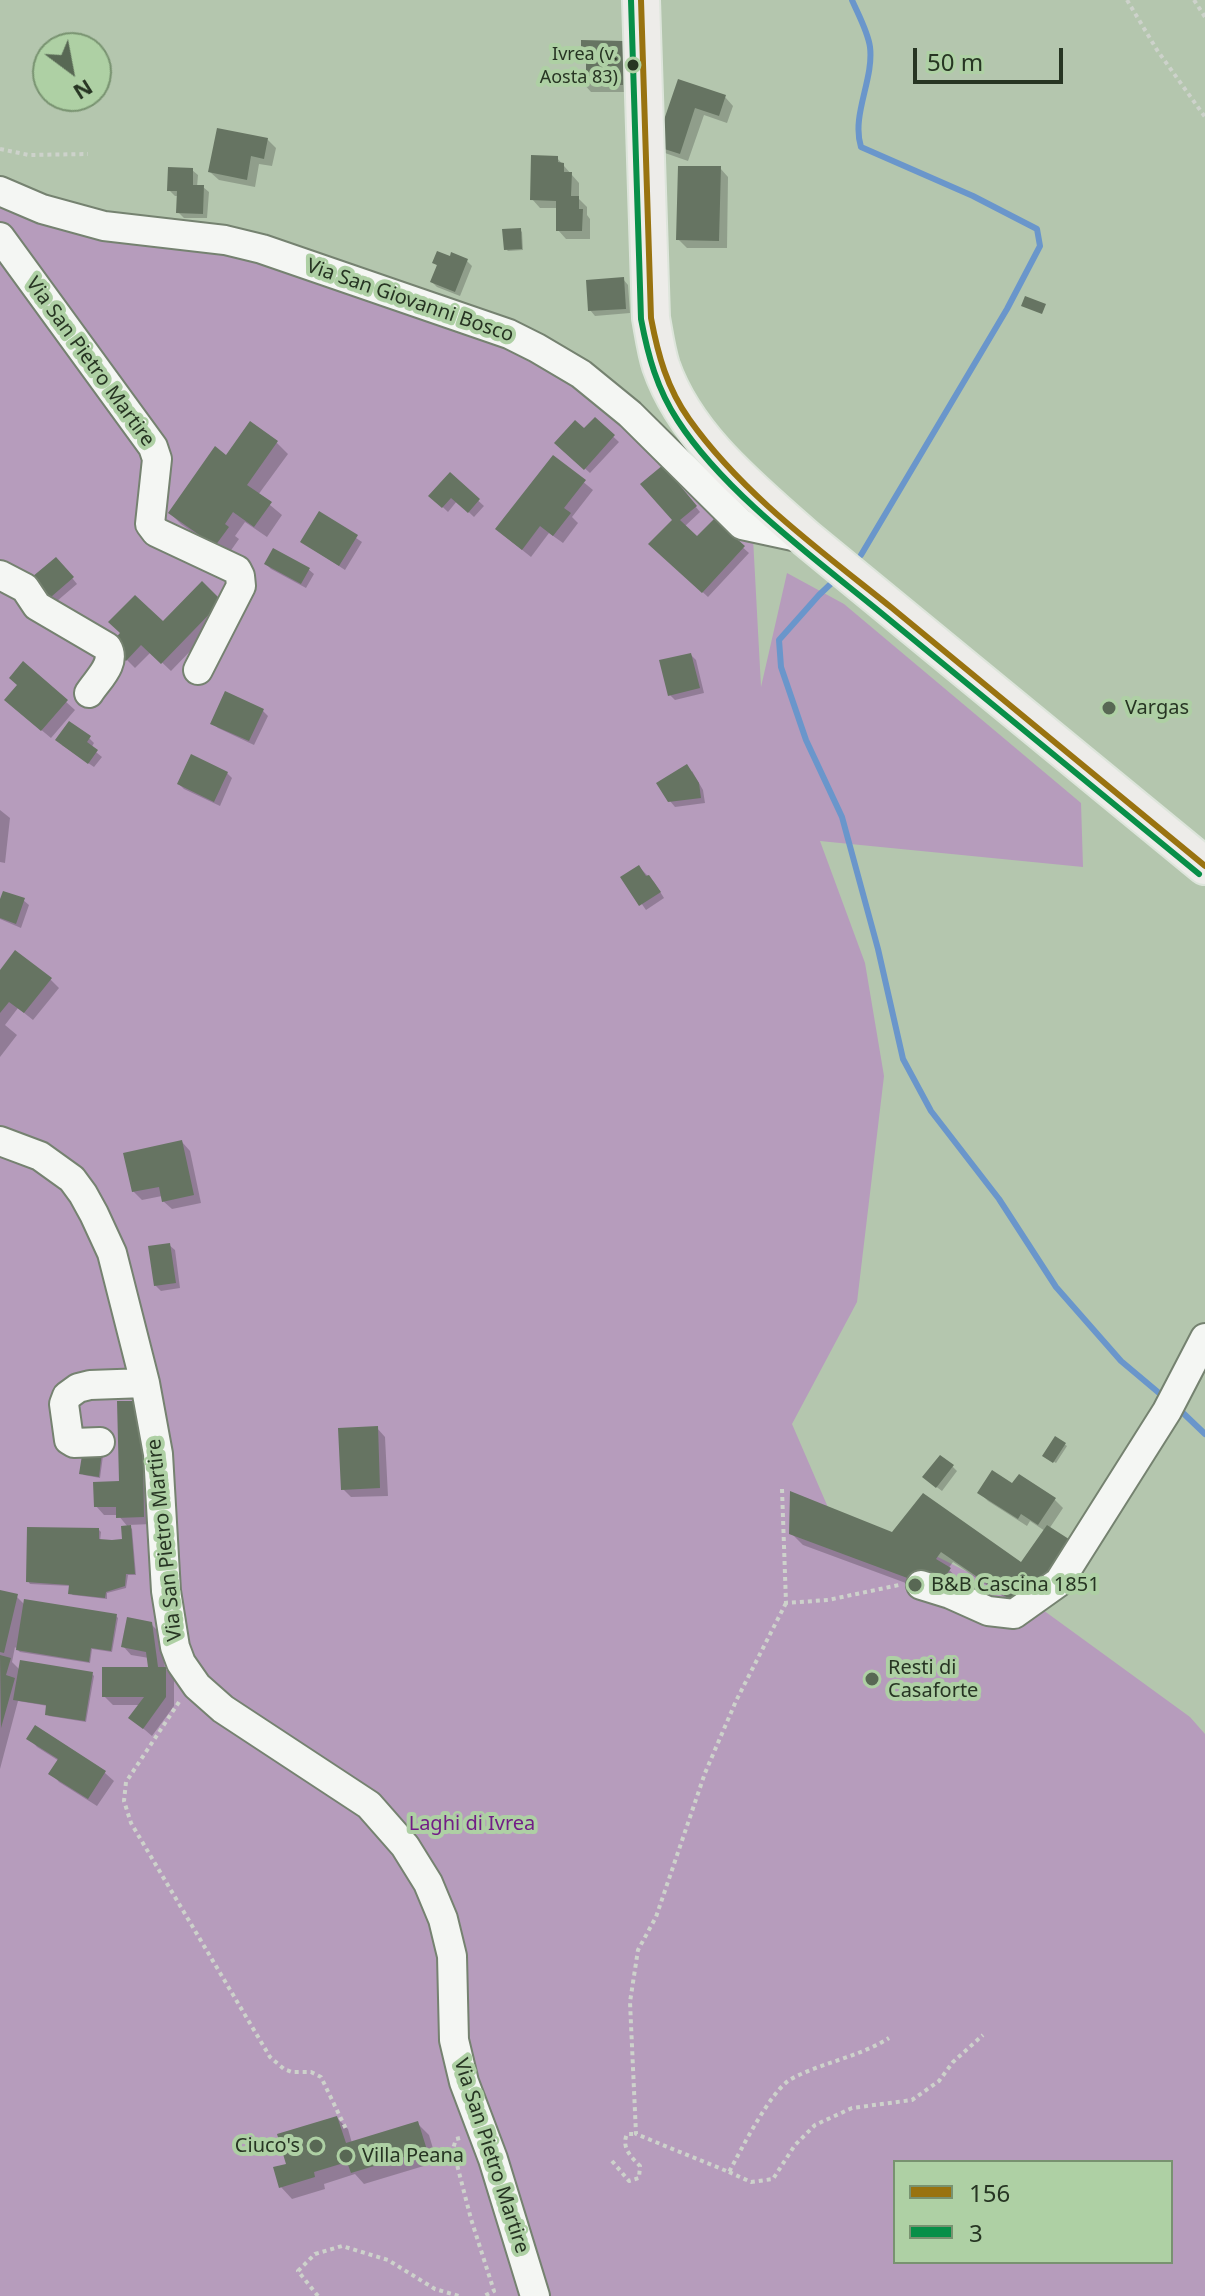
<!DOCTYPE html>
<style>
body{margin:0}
#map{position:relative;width:1205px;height:2296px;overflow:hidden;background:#b4c6ae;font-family:"Noto Sans",sans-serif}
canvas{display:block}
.legend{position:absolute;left:893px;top:2160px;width:280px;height:104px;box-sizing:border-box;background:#aed0a4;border:2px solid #789270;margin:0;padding:10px 14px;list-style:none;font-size:24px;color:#273523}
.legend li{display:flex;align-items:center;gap:16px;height:40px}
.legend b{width:40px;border:2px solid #789270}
.north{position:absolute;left:32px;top:32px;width:80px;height:80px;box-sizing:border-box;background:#aed0a4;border:2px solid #789270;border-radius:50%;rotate:148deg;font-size:22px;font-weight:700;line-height:32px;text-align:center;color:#273523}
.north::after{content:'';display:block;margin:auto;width:28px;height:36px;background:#586854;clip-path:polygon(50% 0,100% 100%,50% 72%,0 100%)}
.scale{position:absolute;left:913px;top:48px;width:150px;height:36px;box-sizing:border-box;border:4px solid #273523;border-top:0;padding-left:10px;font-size:24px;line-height:28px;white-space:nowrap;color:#273523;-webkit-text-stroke:6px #aed0a4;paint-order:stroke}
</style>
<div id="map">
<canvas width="1205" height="2296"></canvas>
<ul class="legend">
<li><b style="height:10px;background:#997310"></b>156</li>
<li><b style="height:10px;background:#088f48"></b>3</li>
</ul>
<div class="north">N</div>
<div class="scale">50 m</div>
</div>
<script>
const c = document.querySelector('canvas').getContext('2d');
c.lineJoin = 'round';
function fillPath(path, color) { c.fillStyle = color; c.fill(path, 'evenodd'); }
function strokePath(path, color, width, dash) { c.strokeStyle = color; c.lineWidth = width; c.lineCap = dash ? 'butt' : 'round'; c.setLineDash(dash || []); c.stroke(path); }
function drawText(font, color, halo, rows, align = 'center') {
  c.font = font + ' "Noto Sans",sans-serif'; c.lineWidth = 8; c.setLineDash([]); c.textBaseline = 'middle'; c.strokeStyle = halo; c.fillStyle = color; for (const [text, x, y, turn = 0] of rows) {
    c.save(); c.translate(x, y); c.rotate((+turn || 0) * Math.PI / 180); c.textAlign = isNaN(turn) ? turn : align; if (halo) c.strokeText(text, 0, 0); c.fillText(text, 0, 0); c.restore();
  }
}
const green = new Path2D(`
 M0 192 527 332 753 538 761 687 787 573 844 604 1081 803 1083 867 820 841 865 963 884 1076 857 1302 792 1424 833 1519 928 1552 1043 1610 1190 1717 1205 1734V2296H0ZM895 2162H1171V2262H895Z`);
const shadow = new Path2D(`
 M623 43 632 51 631 92H591L583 83 588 77V57L583 52Z
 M679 81 725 97 733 106 727 123 704 115 688 161 665 153 657 145Z
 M267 139 276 148 272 166 259 164 255 187 219 180 210 172Z
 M557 158 579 183V199L587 207V215L590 219V239H566L558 230V208H540L532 199Z
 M720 168 728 177 727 248H687L678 239Z
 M192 170 198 175 197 187H203L209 192 207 218H184L178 212 179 196H175L169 190Z
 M520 230 522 232 523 250 508 251 506 249Z
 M467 261 472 266 460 296 437 287 432 282 438 267 434 262Z
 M623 279 628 285 630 313 595 316 590 310Z
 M595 420 619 442 590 473 557 443 584 431Z
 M276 442 288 454 258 495 282 515 267 537 245 522 235 536 239 539 227 556 181 524 170 513 227 458Z
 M553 457 593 490 572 517 578 523 563 543 549 533 531 557 506 537Z
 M668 473 700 512 684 527 697 539 714 522 749 553 708 597 651 544 674 520Z
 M450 475 484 506 474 517 457 501 448 512 431 496Z
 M320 514 362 542 345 570 302 542Z
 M61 564 77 584 50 607 45 602Z
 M266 564 308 569 314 574 306 588 271 569Z
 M202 584 229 611 171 671 151 652 135 668 112 645 163 624Z
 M691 655 696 660 704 693 675 700 670 695Z
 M24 664 75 710 51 738 15 708Z
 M263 711 268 716 254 745 218 728 212 723Z
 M89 738 94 743 91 748 102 757 94 767 62 745Z
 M692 771 703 790 705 803 675 807 670 801Z
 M227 773 232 778 220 806 184 789 179 784Z
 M0 810 10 818 5 863 0 862Z
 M639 867 654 882 664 898 646 910 623 877Z
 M23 900 29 905 21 928 0 919V905Z
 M0 973 50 979 59 988 33 1020 18 1008 5 1025 17 1035 0 1057Z
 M182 1142 190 1151 201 1203 172 1209 163 1201 162 1196 142 1200 133 1191Z
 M169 1245 175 1250 180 1288 161 1291 155 1285Z
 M141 1403 152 1524 128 1525 132 1529 136 1575H128L126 1588 107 1593V1599L73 1595 70 1593 71 1586 30 1584 28 1581 99 1530 101 1532 100 1541H124L128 1527 118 1515H104L96 1506 121 1483Z
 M377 1428 385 1437 388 1496 351 1497 343 1489Z
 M1055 1438 1067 1446 1056 1463 1046 1457Z
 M101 1454 103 1456 100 1478 84 1475 82 1473Z
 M952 1466 957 1471 942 1491 930 1482Z
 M1013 1486 1055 1500 1063 1508 1049 1529 1074 1544 1030 1615 953 1562 948 1569 961 1581 949 1599 803 1545 791 1533 893 1535 1021 1564 1045 1531 1030 1521 1027 1526 988 1501 979 1492Z
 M0 1593 16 1596 25 1605 116 1616 118 1618 112 1652 92 1649 90 1663 20 1652 15 1647 12 1662 20 1670 92 1674 94 1676 86 1722 49 1716 47 1714 48 1706 18 1701 0 1769Z
 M151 1624 160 1633 165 1668 174 1678V1706L152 1736 131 1718 141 1705H113L104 1696 151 1669 149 1658 131 1655 123 1646Z
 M36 1727 105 1773 114 1781 97 1806 59 1782 51 1773 59 1761 37 1747 29 1738Z
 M337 2118 348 2129 352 2143 417 2123 429 2135 437 2162 364 2184 355 2174 324 2184 325 2189 292 2199 281 2187 288 2165Z`);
const stream = new Path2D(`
 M852 0C858 14 868 32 870 47 874 80 851 115 861 147L973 196 1037 229 1040 246 1007 309 861 555
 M838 577 819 595 779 640 781 667 806 740 842 817 878 949 903 1059 931 1111 999 1199 1056 1287 1121 1361 1165 1398
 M1182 1412 1205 1434`);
const building = new Path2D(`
 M581 40 624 41 623 85 581 84V75H586V53L581 52Z
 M678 79 726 95 719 116 695 108 680 154 655 146Z
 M217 128 268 138 264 159 251 156 247 180 208 172Z
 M531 155 558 156V162L564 163V172H572L571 196H579V209H583L582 231H556V201L530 200Z
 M678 166H721L719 241 676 240Z
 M168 167 193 168V185H204L203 214 176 213 177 191H167Z
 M521 228 522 249 504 250 502 229Z
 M437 251 450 256 451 252 468 259 455 292 430 282 437 265 432 263Z
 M624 277 626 309 588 311 586 280Z
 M1025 296 1046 304 1042 314 1021 306Z
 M595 417 615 435 584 470 554 443 575 420 584 428Z
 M250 421 278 441 247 485 272 502 254 527 233 512 225 524 229 527 215 546 168 513 215 446 226 455Z
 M553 455 586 480 564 508 571 513 553 536 540 526 522 550 495 529Z
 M663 465 697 506 680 520 697 536 714 519 745 546 702 593 648 544 672 520 640 484Z
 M450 472 480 499 468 513 451 498 442 508 428 496Z
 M319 511 358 535 339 566 300 542Z
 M273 548 310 568 301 584 264 564Z
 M56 557 74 577 44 603 26 582Z
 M202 581 222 601 161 664 141 645 126 661 109 645 120 633 108 622 135 595 163 621Z
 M691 653 700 688 668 696 659 660Z
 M23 661 68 700 41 731 4 700 17 685 9 678Z
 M225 691 264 709 249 741 210 724Z
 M69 721 91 736 87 742 98 750 88 764 55 740Z
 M191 754 228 772 214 802 177 784Z
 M687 764 699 783 701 798 668 802 656 783Z
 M639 865 646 876 649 875 661 892 639 906 620 877Z
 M3 891 25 898 16 924 0 918V899Z
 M15 950 52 978 24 1013 9 1002 0 1013V970Z
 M182 1140 194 1195 162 1202 159 1187 132 1192 123 1153Z
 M170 1243 176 1283 154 1286 148 1246Z
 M117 1401H142L144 1517 116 1518V1507H94L93 1482 119 1481Z
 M378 1426 380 1488 341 1490 338 1428Z
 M1055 1436 1066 1443 1053 1463 1042 1456Z
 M83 1449 102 1452 99 1477 79 1474Z
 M940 1455 954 1465 936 1488 922 1477Z
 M992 1470 1012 1483 1019 1474 1056 1498 1038 1525 1021 1514 1018 1519 977 1493Z
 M790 1491 892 1532 923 1493 1021 1562 1047 1525 1075 1543 1018 1605 941 1552 936 1559 951 1568 937 1589 789 1534Z
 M131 1525 135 1574H126L125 1586 106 1592 105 1598 68 1594 69 1585 26 1582 27 1527 99 1528V1539L112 1540 122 1539 121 1526Z
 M0 1590 18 1594 4 1653 0 1652Z
 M24 1599 117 1614 111 1651 91 1648 89 1662 16 1650Z
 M127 1617 152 1622 158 1667H166V1697L143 1729 128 1718 144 1697H102V1667H148L146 1652 121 1647Z
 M0 1655 11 1658 6 1675 15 1678 1 1728Z
 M20 1660 93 1672 85 1721 45 1715 46 1705 13 1700Z
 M35 1725 106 1771 88 1799 48 1774 58 1759 26 1739Z
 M337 2116 346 2143 418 2121 427 2150 351 2173 347 2162 314 2172 315 2177 279 2188 273 2167 286 2164 277 2134Z`);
const path = new Path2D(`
 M1127 0 1157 50 1205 117
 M1194 0 1205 17
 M0 149 29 155 88 154
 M782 1489 786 1603 828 1600 899 1585
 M786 1603 736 1701 705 1773 656 1917 638 1950 630 2002 636 2134 729 2172C741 2150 771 2090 791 2079 823 2062 859 2057 889 2038
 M179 1702 126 1782 124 1801 131 1823 270 2057 284 2069 292 2072H311L321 2077 346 2129
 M460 2138 456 2139 453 2149 471 2219 494 2291 484 2296
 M612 2161 629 2181 639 2178 640 2166C631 2157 621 2147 627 2134H636
 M729 2172 751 2182 773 2179 795 2145 815 2125 852 2108 912 2100 939 2081 953 2062 983 2035
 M318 2296 298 2271 315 2254 342 2246 388 2260 435 2289 459 2296`);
const minor = new Path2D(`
 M0 191 42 209 104 226 225 240 262 249 509 334 537 348 581 374 630 414 742 525 807 539
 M0 237 153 447 157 459 150 524 156 532 237 570 240 576 241 586 198 670
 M0 575 25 588 37 606 107 647C117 663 98 679 89 693
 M0 1141 40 1156 72 1179 83 1194 94 1214 112 1253 145 1383 158 1454 166 1591 175 1647 181 1663 197 1686 223 1709 369 1805 405 1846 428 1883 443 1919 452 1956 454 2040 464 2082 493 2159 535 2296
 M100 1442 74 1443 69 1440 64 1404 67 1396 78 1388 90 1385 145 1383
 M921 1585 950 1594 988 1611 1014 1614 1059 1582 1167 1411 1205 1338`);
const major = new Path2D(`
 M641 0 651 318C654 334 656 350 661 366 686 438 752 490 807 539L1205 866`);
const bus1 = new Path2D(`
 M641 0 651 318C658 355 667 388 689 419 742 494 821 551 892 608 996 694 1101 780 1205 866`);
const bus2 = new Path2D(`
 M631 0 641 319C648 356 657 389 678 421 724 492 814 558 880 612 986 699 1092 786 1199 874`);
const markers = [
 [633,65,7,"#273523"],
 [1109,708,8,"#586854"],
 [915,1585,8,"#586854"],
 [872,1679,8,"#586854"],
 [316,2146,8,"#586854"],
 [346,2156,8,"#586854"]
];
const busNames = [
 ["Ivrea (v.",618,55],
 ["Aosta 83)",618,78]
];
const streetNames = [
 ["Via San Giovanni Bosco",410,301,19],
 ["Via San Pietro Martire",90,362,54],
 ["Via San Pietro Martire",165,1540,-96],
 ["Via San Pietro Martire",491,2156,72]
];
const poiNames = [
 ["Vargas",1125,708],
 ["B&B Cascina 1851",931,1585],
 ["Resti di",888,1668],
 ["Casaforte",888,1691],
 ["Ciuco's",300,2146,"right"],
 ["Villa Peana",362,2156]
];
const parkNames = [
 ["Laghi di Ivrea",472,1824]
];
fillPath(green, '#b69cbc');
fillPath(shadow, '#0003');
strokePath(stream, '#6a96cb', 6);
fillPath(building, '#667462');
strokePath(minor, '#758270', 32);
strokePath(major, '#dde5db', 40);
strokePath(path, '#cdd2cb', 4, [4, 4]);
strokePath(minor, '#f4f6f3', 28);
strokePath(major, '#edece9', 36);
strokePath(bus1, '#997310', 6);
strokePath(bus2, '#088f48', 6);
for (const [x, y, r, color] of markers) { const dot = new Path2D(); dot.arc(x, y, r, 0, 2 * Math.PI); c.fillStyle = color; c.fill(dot); strokePath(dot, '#aed0a4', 3); }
drawText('18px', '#273523', '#aed0a4', busNames, 'right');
drawText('20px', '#273523', '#aed0a4', streetNames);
drawText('20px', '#273523', '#aed0a4', poiNames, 'left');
drawText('20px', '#721d86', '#aed0a4', parkNames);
</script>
